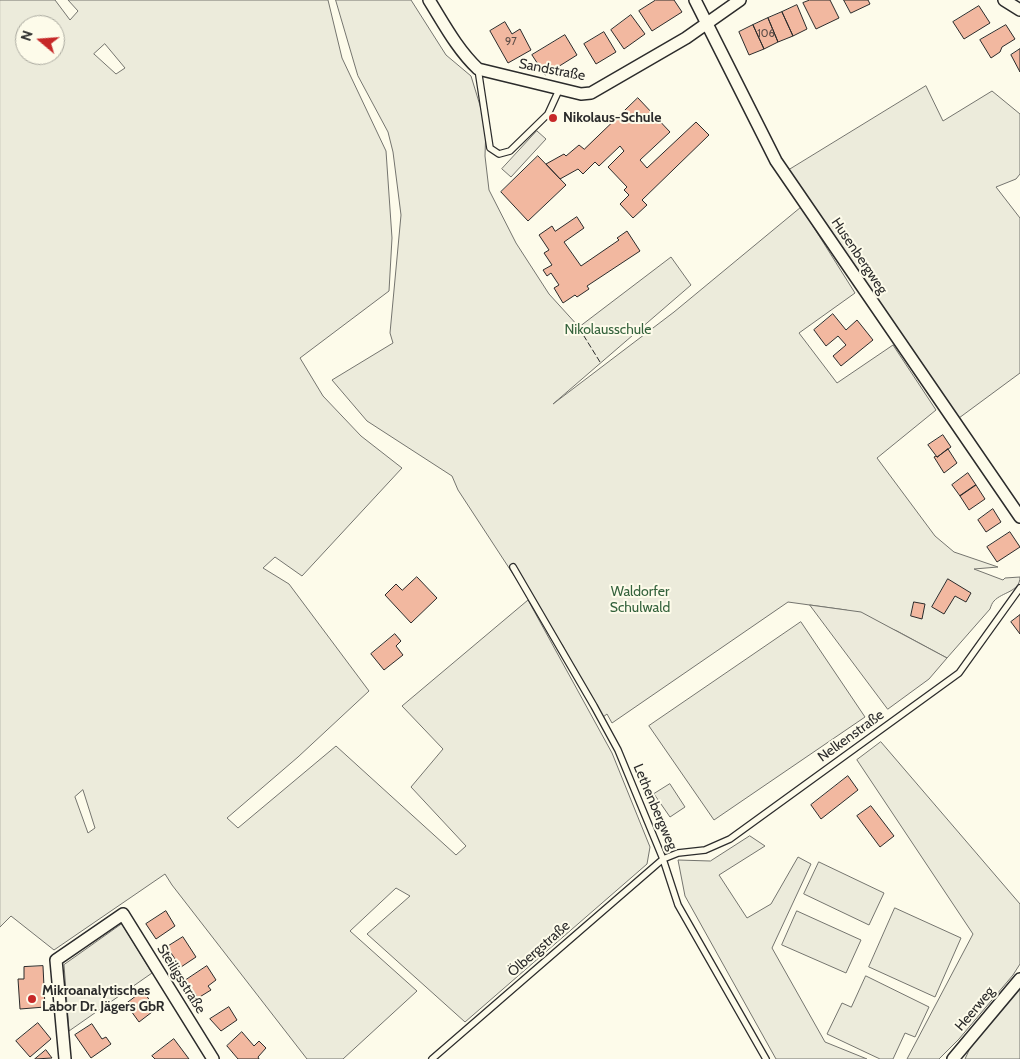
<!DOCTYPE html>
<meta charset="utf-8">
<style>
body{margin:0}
#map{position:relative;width:1020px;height:1059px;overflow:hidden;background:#fdfbea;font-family:Cabin,sans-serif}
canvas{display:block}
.north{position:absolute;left:15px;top:15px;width:50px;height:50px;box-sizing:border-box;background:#fdfbea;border:1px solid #a9a89e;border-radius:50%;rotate:288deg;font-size:14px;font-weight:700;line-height:20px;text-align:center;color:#2b2b2b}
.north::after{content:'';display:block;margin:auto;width:18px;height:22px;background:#c62828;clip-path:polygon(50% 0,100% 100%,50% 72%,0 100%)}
</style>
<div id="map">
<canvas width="1020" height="1059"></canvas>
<div class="north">N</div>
</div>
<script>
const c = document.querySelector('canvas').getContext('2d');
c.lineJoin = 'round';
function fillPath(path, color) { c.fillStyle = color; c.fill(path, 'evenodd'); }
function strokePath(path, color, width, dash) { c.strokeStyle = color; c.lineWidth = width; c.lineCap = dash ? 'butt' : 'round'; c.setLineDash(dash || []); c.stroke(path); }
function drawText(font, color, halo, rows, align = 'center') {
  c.font = font + ' Cabin,sans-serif'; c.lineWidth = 4; c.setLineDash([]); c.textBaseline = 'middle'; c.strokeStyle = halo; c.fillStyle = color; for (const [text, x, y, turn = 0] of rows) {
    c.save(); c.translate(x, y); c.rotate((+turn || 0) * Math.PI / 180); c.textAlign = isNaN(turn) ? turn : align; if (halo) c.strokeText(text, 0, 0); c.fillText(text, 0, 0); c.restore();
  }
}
const green = new Path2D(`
 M0 0H55L70 20 78 11 68 0H328L342 58 386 151 392 238 389 291 300 358 323 396 361 436 402 468 302 576 275 557 263 568 289 584 369 691 298 757 227 818 238 828 336 746 456 855 466 846 411 787 443 749 402 706 528 600 612 753 650 847 647 864 465 1022 367 934 410 896 396 888 350 931 417 991 343 1059H307L172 885 165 874 54 950 11 916 0 927ZM25 25H55V55H25ZM105 44 125 68 116 74 94 54ZM83 790 95 828 88 833 75 797Z
 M336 0H411L446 55 471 76 486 125 485 156 489 190 516 243 549 294 579 327 671 257 691 285 553 404 674 312 801 207 855 293 799 333 837 383 893 345 936 410 877 458 935 536 954 552 998 567 974 569 1003 580 1005 578 1020 577C1020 592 1002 592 994 601 992 603 991 606 990 609L947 658 897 631 846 610 788 602 612 723 607 714 599 720 563 646 513 574 458 490 452 476 367 421 332 380 393 343 390 333 401 215 393 152 388 132 358 76Z
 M926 86 943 121 992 91 1020 114V174L1016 179 996 187 1020 218V373L959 418 789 170Z
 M801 622 865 717 714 820 649 726Z
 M881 742 1020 904V964L1013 975 959 1039 939 1059H907L973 934 857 760Z
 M670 784 685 807 670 817 654 794Z
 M750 836 765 846 719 875 747 918 771 904 798 857 811 864 772 948 825 1042 867 1059H776L685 896 678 860 710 861Z
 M819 862 884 893 869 925 804 894Z
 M895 908 961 938 935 997 869 967Z
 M797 911 861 940 846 973 782 945Z
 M122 924 152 973 69 1031 64 965Z
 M866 976 929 1007 915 1037 905 1033 893 1059H880L827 1034 842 1003 851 1007Z
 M1020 989V1059H965L971 1046Z`);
const parking = new Path2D(`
 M537 131 546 139 511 177 502 169Z
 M810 605 861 612 947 658 929 679 888 709Z`);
const building = new Path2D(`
 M656 0H674L682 12 652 31 639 11Z
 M810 0H830L839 18 816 29 803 3Z
 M844 0H868L870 4 851 13Z
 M797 5 807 29 793 36 782 12Z
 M979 6 990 23 964 39 953 22Z
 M782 12 793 36 778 42 768 18Z
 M631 15 645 34 624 49 611 30Z
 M768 18 778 42 764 49 753 25Z
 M505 22 512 34 520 29 531 50 508 63 490 31Z
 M753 25 764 49 749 55 739 32Z
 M1006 25 1015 39 1002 47 1000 52 991 58 980 40Z
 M604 32 616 52 596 64 584 44Z
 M565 35 577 55 545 75 532 55Z
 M1020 49V72L1011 55Z
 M638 98 670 132 640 160 647 168 696 122 709 135 642 200 647 205 633 218 620 204 629 195 624 190 627 187 608 167 624 151 620 146 599 166 595 162 583 174 578 169 560 179 546 164 564 154 566 156 579 145 584 149Z
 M538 156 566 185 528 221 501 192Z
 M577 217 584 228 564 242 581 266 619 240 617 238 627 231 640 251 587 286 589 289 577 297 575 295 563 303 554 288 559 285 551 273 547 276 543 270 552 265 544 253 549 250 539 235 552 226 555 231Z
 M833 314 846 330 857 320 873 340 841 366 833 356 846 345 838 336 826 346 814 330Z
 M943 435 951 447 937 457 928 445Z
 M948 449 957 463 944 473 934 457 936 456 937 457Z
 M968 473 976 485 960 496 952 485Z
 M976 485 985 499 969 510 960 496Z
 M993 509 1001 522 986 532 978 520Z
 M1010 532 1020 547 997 562 987 547Z
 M417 577 437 598 411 623 385 595 396 584 402 590Z
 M948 579 971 593 966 602 955 596 944 614 932 607Z
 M914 602 925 604 922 619 911 616Z
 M1020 615V634L1011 622Z
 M395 634 401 641 396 646 403 655 384 670 371 654Z
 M848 776 858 790 821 819 811 805Z
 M871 806 894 836 880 847 857 816Z
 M166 911 175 926 156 939 146 924Z
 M183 937 196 957 178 969 174 964 177 962 167 947Z
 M43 966 45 1007 20 1009 18 979H24V967Z
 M207 966 216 980 208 986 211 990 198 998 186 980Z
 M143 991 156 1009 139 1022 126 1004Z
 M229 1007 237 1020 221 1031 210 1019Z
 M38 1023 51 1039 30 1057 16 1041Z
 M92 1024 102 1039 106 1037 111 1044 91 1058 75 1035Z
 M242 1032 254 1046 259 1041 266 1048 258 1057 259 1059H238L227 1046Z
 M174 1039 189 1059H155L152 1056Z
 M46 1050 52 1058 35 1059Z`);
const service = new Path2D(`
 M478 69 490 148 499 154 510 151 548 114 559 90
 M513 567 594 706 618 750 663 859 678 905 766 1059
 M432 1059 663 859 678 853 705 850 730 839 959 673 1020 588`);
const minor = new Path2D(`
 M429 0C444 24 457 49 478 69L581 94 591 93 686 38 740 0
 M695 0 776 161 1020 517
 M1004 0 1020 10
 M65 1059 56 960 123 914 213 1059
 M953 1059 1020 979`);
const fence = new Path2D(`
 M579 328 600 362`);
const markers = [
 [553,118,5,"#c62828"],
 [32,999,5,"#c62828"]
];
const numberNames = [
 ["106",766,34],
 ["97",511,42]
];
const streetNames = [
 ["Sandstraße",552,70,11],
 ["Husenbergweg",859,256,56],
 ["Nelkenstraße",851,736,-36],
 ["Lethenbergweg",655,807,67],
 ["Ölbergstraße",539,949,-41],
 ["Steiligsstraße",181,979,58],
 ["Heerweg",975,1009,-50]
];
const poiNames = [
 ["Nikolaus-Schule",563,118],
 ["Mikroanalytisches",42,991],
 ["Labor Dr. Jägers GbR",42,1007]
];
const parkNames = [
 ["Nikolausschule",608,330],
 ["Waldorfer",640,592],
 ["Schulwald",640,608]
];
fillPath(green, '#ecebdb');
strokePath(green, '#74746e', 1);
fillPath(parking, '#eceadb');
strokePath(parking, '#74746e', 1);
fillPath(building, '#f2b8a0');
strokePath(building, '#2b2b2b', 1);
strokePath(service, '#2b2b2b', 8);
strokePath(minor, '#2b2b2b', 14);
strokePath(service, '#fdfbea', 5.5);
strokePath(minor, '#fdfbea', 11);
strokePath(fence, '#2b2b2b', 1, [6, 2.5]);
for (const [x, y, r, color] of markers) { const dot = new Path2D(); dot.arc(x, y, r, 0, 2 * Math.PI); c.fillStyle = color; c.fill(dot); strokePath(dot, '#fdfbea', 2); }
drawText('11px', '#5d4e48', null, numberNames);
drawText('14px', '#2b2b2b', '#fdfbea', streetNames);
drawText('bold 14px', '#2b2b2b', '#fdfbea', poiNames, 'left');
drawText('14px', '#34623c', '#fdfbea', parkNames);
</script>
